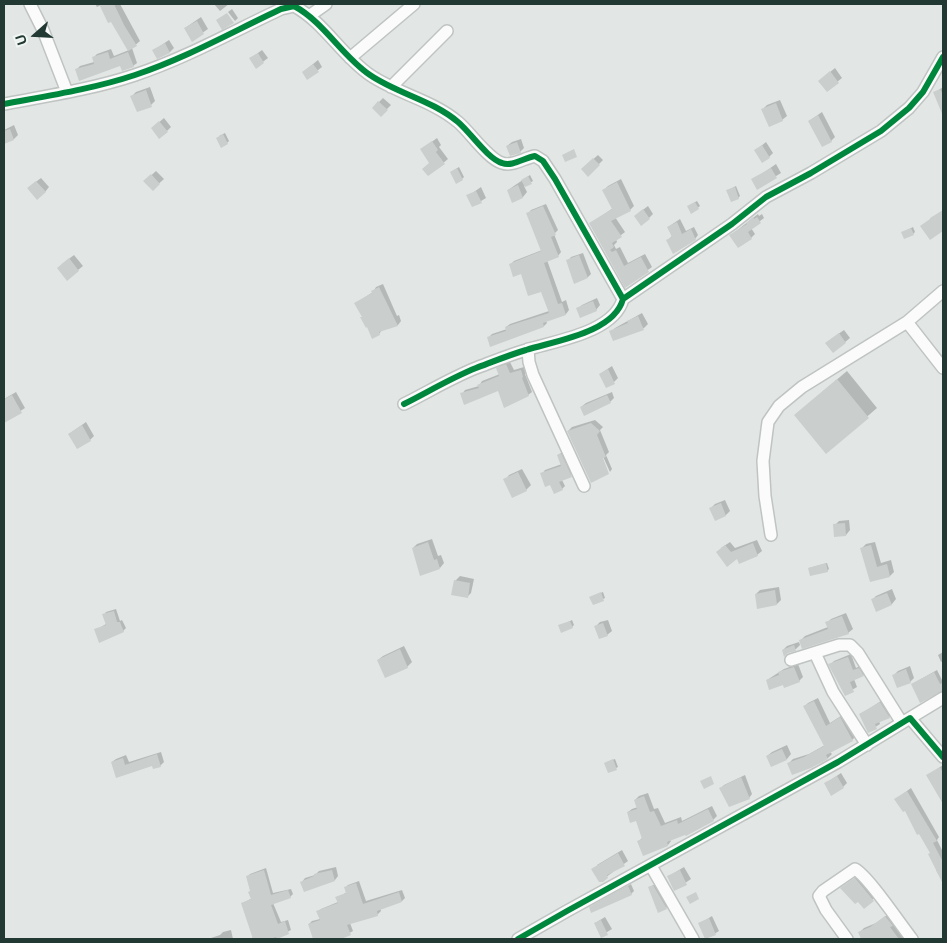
<!DOCTYPE html>
<style>
body{margin:0}
#map{position:relative;width:947px;height:943px;overflow:hidden;background:#e2e7e5;font-family:Arial,sans-serif}
canvas{display:block}
.frame{position:absolute;inset:0;border:5px solid #223833;pointer-events:none}
.north{position:absolute;left:10px;top:10px;width:50px;height:50px;-webkit-text-stroke:4px #f0f6f3;paint-order:stroke;rotate:251deg;font-size:14px;font-weight:700;line-height:20px;text-align:center;color:#223833}
.north::after{content:'';display:block;margin:auto;width:18px;height:22px;background:#223833;clip-path:polygon(50% 0,100% 100%,50% 72%,0 100%)}
</style>
<div id="map">
<canvas width="947" height="943"></canvas>
<div class="frame"></div>
<div class="north">U</div>
</div>
<script>
const c = document.querySelector('canvas').getContext('2d');
c.lineJoin = 'round';
function fillPath(path, color) { c.fillStyle = color; c.fill(path, 'evenodd'); }
function strokePath(path, color, width, dash) { c.strokeStyle = color; c.lineWidth = width; c.lineCap = dash ? 'butt' : 'round'; c.setLineDash(dash || []); c.stroke(path); }
const shadow = new Path2D(`
 M95 4H120L140 41 132 48 137 63 133 66 120 64 76 70 80 66 94 62 93 58 97 54 111 49 114 56 129 50 101 5 97 7Z
 M214 4H229L220 11Z
 M232 9 238 18 235 21 228 12Z
 M201 17 208 29 192 40 185 28Z
 M169 40 174 48 170 52 154 50Z
 M262 50 268 58 256 67 251 58Z
 M318 60 322 67 308 78 303 72Z
 M835 68 842 78 827 90 824 77Z
 M150 87 155 101 151 105 132 96 136 92Z
 M943 87V108L941 107 934 93Z
 M383 98 391 105 381 115 373 108Z
 M780 100 787 116 782 120 763 109 767 105Z
 M822 112 835 137 831 141 809 121Z
 M164 118 171 127 167 131 157 124Z
 M14 125 18 135 14 139 4 143V130Z
 M225 133 229 141 227 143 219 136Z
 M437 138 441 145 439 147 448 159 429 175 430 163 422 149Z
 M521 139 524 148 520 152 507 146 512 142Z
 M766 142 773 153 769 157 755 151Z
 M598 155 603 160 588 175 582 169Z
 M776 164 781 173 757 188 753 180Z
 M459 167 464 177 462 179 451 172Z
 M156 171 164 179 153 189 145 181Z
 M530 175 533 181 524 186 527 192 523 197 513 201 508 190Z
 M41 178 49 187 45 192 33 184Z
 M621 179 634 206 630 210 615 217 625 232 616 239 617 242 614 245 616 249 620 247 628 263 645 254 652 267 626 286 590 224 613 208 604 190 608 186Z
 M736 186 740 196 738 198 730 189Z
 M481 187 486 198 473 206 468 196Z
 M697 201 700 206 692 212 690 205Z
 M546 204 558 230 554 234 561 252 558 256 547 260 562 302 566 300 569 310 566 314 546 321 547 323 544 326 488 338 492 334 507 329 506 327 510 324 549 311 542 291 522 272 510 265 514 261 542 250 528 214 531 210Z
 M648 206 653 214 649 218 640 212Z
 M758 214 759 216 762 214 764 218 751 228 755 234 751 238 731 235Z
 M680 219 686 231 694 227 698 235 695 239 668 240 672 236 668 227Z
 M913 227 915 232 913 234 903 232Z
 M583 253 591 274 588 277 575 282 568 261 571 257Z
 M74 255 83 266 67 279 62 264Z
 M383 284 397 316 399 315 401 321 398 325 382 330 379 334 363 316 356 303 373 292 376 287Z
 M597 298 600 305 596 310 577 309 582 305Z
 M642 313 648 324 644 328 614 339 611 332 615 328Z
 M844 330 850 338 833 352 831 339Z
 M510 362 514 370 524 367 526 373 525 374 532 392 528 395 498 389 462 394 465 390 479 386 482 381 500 374 497 369 501 365Z
 M612 366 618 378 614 382 600 374Z
 M847 371 877 408 826 452 795 415Z
 M16 392 25 408 5 421 4 418V399Z
 M612 392 614 398 610 402 581 407 586 403Z
 M595 420 603 427 600 430 609 452 606 455 612 469 610 472 601 452 568 431 572 427Z
 M86 422 94 436 90 440 69 434Z
 M564 451 574 473 562 480 565 486 562 489 550 483 542 474 545 470 562 464 558 455Z
 M522 469 531 485 526 490 513 496 505 480 509 475Z
 M725 500 730 511 726 515 715 519 711 508 715 504Z
 M849 520 850 530 846 535 835 525 839 521Z
 M432 539 438 556 441 555 444 563 440 568 413 548 417 544Z
 M757 540 762 551 757 555 738 557 721 548 730 542 735 548Z
 M875 542 881 563 891 560 894 572 890 576 871 581 862 548 866 544Z
 M827 563 829 569 827 571 809 568Z
 M460 576 474 579 471 593 467 597 455 581Z
 M779 587 781 600 777 604 756 594 760 590Z
 M892 589 896 599 892 604 877 610 872 600 876 596Z
 M603 592 605 598 603 599 593 596Z
 M116 609 120 621 122 620 126 628 123 631 96 630 106 624 104 615 106 612Z
 M846 613 853 629 848 633 801 640 805 636 828 627 827 623 831 619Z
 M572 620 574 625 572 627 560 626Z
 M608 620 612 631 607 635 595 627 600 622Z
 M799 642 800 645 796 649 788 652 783 650 787 646Z
 M404 646 412 662 407 667 386 676 378 660 383 656Z
 M943 652V661L941 662 938 655Z
 M851 654 856 668 862 665 867 672 863 675 854 679 857 687 845 694 830 665 834 661Z
 M798 664 803 677 799 681 784 684 767 680 784 669Z
 M910 666 914 678 910 682 894 675 898 671Z
 M937 670 943 682V690L912 684Z
 M818 698 830 723 844 714 856 736 852 740 830 752 832 754 828 758 810 767 789 763 793 759 809 754 825 745 804 707 808 703Z
 M884 699 892 713 889 717 879 721 880 724 869 731 861 714Z
 M787 745 791 754 787 759 771 765 767 756 772 752Z
 M161 752 164 762 160 766 153 764 117 776 112 762 116 759 126 755 129 762Z
 M615 759 618 767 608 772 607 762Z
 M943 765V801L928 775Z
 M841 773 847 783 843 787 826 783Z
 M745 775 752 794 749 798 720 789 724 785Z
 M911 788 939 837 937 840 943 852V882L937 872 931 853 906 809 896 799Z
 M648 793 654 809 658 808 665 823 681 817 682 821 712 806 717 816 713 820 670 839 671 841 668 845 639 841 643 837 637 820 628 812 632 809 638 807 635 800 639 796Z
 M622 850 628 861 602 880 597 865Z
 M336 867 338 876 335 880 305 890 302 882 305 878 315 875 319 871Z
 M684 867 691 879 675 890 669 876Z
 M266 868 273 893 291 889 293 894 290 897 273 903 281 922 288 920 291 930 279 936 280 939H251L253 937 242 904 252 898 247 877 250 874Z
 M858 876 876 896 864 907 845 885Z
 M359 881 366 901 402 890 405 898 402 901 380 908 381 911 378 914 350 923 353 931 339 939H314L309 924 312 921 320 919 318 912 321 909 338 902 337 898 347 892 345 888 348 885Z
 M657 883 669 905 666 908 650 887Z
 M631 884 634 891 631 894 592 911 593 905Z
 M890 913 894 923 905 939H863L860 932 864 928 876 923Z
 M712 916 719 931 706 939 699 924Z
 M605 917 612 929 601 936 595 923Z
 M231 930 233 939H208L220 935 223 932Z`);
const building = new Path2D(`
 M99 4H114L124 25 137 46 128 51 111 22 108 23Z
 M227 13 234 23 222 30 216 20Z
 M197 21 204 34 192 42 184 28Z
 M165 43 170 53 157 59 152 50Z
 M108 52 110 59 128 52 134 67 122 71 120 66 79 81 75 69 94 64 92 57Z
 M258 53 264 63 256 69 249 58Z
 M313 64 319 72 307 80 302 72Z
 M830 71 839 83 827 92 818 81Z
 M940 89 943 95V116L933 92Z
 M146 90 152 107 137 112 130 96Z
 M378 101 388 110 381 117 372 108Z
 M776 103 783 121 769 127 761 109Z
 M818 115 832 142 822 147 808 121Z
 M159 121 168 132 159 139 151 128Z
 M10 129 14 140 4 144V131Z
 M223 134 228 144 221 148 216 138Z
 M432 141 438 150 436 152 445 164 428 176 422 169 429 163 420 149Z
 M517 142 521 153 510 156 506 146Z
 M762 145 770 158 762 163 754 150Z
 M574 149 577 157 565 162 562 155Z
 M593 158 600 165 588 177 581 169Z
 M457 168 463 180 456 184 450 172Z
 M771 168 777 178 757 190 751 179Z
 M151 174 160 184 153 191 143 181Z
 M528 176 532 184 525 187 521 180Z
 M36 181 46 192 37 200 27 188Z
 M617 182 631 211 611 221 622 237 612 243 614 247 610 250 612 252 616 250 624 266 641 257 649 272 625 288 589 223 612 209 602 190Z
 M518 185 523 198 512 203 507 190Z
 M735 187 739 199 731 202 726 190Z
 M476 191 482 203 472 207 466 195Z
 M695 202 699 209 691 214 687 206Z
 M543 206 556 235 551 237 559 257 544 263 558 304 562 303 566 315 543 323 544 327 490 347 487 337 506 331 505 327 549 313 541 292 528 296 521 274 513 277 509 264 541 251 526 213Z
 M643 209 650 219 641 226 634 216Z
 M943 210V231L930 240 920 226 930 219V218Z
 M753 217 754 219 757 217 761 223 748 232 752 239 738 248 729 235 747 224 746 223Z
 M677 222 682 234 691 229 696 240 673 254 666 240 672 237 667 227Z
 M911 228 914 235 904 239 901 232Z
 M579 255 588 278 574 284 566 260Z
 M69 258 79 271 67 281 57 268Z
 M379 287 398 326 379 332 380 335 372 339 367 327 366 328 360 317H362L354 303 372 293 371 291Z
 M593 301 597 311 580 318 576 308Z
 M638 316 644 330 613 341 609 331 628 323 627 321Z
 M839 333 846 343 833 353 825 343Z
 M506 364 510 373 521 370 523 377 522 378 529 396 504 408 498 391 464 405 460 393 479 388 477 385 499 376 496 368Z
 M608 369 615 384 606 388 599 374Z
 M837 379 869 418 826 454 794 415Z
 M12 395 22 413 4 423V399Z
 M607 395 611 403 584 416 580 407Z
 M591 423 600 431 597 435 606 457 603 458 609 474 591 483 567 431Z
 M82 425 91 441 77 449 68 434Z
 M561 453 572 477 559 482 563 490 554 494 550 485 545 487 540 473 561 466 557 455Z
 M518 472 527 491 512 498 503 479Z
 M721 503 726 516 715 521 709 508Z
 M845 523 846 536 834 537 833 524Z
 M428 542 434 560 437 559 440 569 420 576 412 548Z
 M753 543 758 556 739 564 737 559 727 567 716 552 725 545 731 552Z
 M871 545 877 567 887 564 890 577 870 582 860 548Z
 M826 563 828 572 810 576 808 568Z
 M454 580 470 583 468 598 451 595Z
 M775 590 777 605 757 609 755 594Z
 M601 592 604 601 593 605 589 597Z
 M887 593 892 605 876 612 871 599Z
 M114 611 117 622H120L124 632 99 643 94 629 106 625 102 614Z
 M842 616 849 634 802 649 799 640 828 629 825 622Z
 M570 621 573 628 561 633 558 625Z
 M603 623 608 636 599 639 594 626Z
 M794 645 796 651 788 653 784 657 782 650Z
 M400 649 408 668 385 678 377 660Z
 M848 657 853 670 859 668 864 676 850 682 854 692 845 696 828 664Z
 M794 667 800 682 784 688 783 685 769 690 766 680 779 675 778 672Z
 M906 669 911 683 897 688 892 675Z
 M934 672 940 684 943 683V691L920 703 911 684Z
 M814 701 826 726 840 717 853 741 826 755 828 759 811 768 792 775 787 763 804 757 824 746 803 706Z
 M880 702 890 718 875 724 877 729 868 733 859 714Z
 M782 749 787 760 771 767 766 756Z
 M157 754 161 767 153 769 152 766 116 778 111 762 123 758 125 765Z
 M613 759 617 770 608 773 604 763Z
 M940 767 943 773V804L926 775Z
 M711 776 714 784 704 789 700 781Z
 M837 776 844 788 831 796 824 783Z
 M741 777 750 799 729 807 719 788Z
 M907 791 937 841 933 843 943 862V884L928 854 930 853 919 834 917 835 905 811 903 812 894 799Z
 M644 796 650 812 654 811 661 826 677 820 678 824 708 809 714 821 686 836 685 835 667 842 668 846 643 856 637 841 642 839 636 821 630 823 627 812 637 809 634 800Z
 M618 853 625 866 607 875 608 878 603 882H599L591 869Z
 M264 870 271 895 288 890 291 898 271 905 278 924 285 921 289 934 277 939 276 937 270 939H253L241 903 251 899 248 892 250 891 246 876Z
 M332 870 335 881 304 892 300 882 314 876V874Z
 M680 870 687 885 674 891 667 876Z
 M855 878 874 901 864 909 858 902 855 904 840 888Z
 M356 883 363 904 399 892 402 902 377 911 378 916 347 925 351 935 341 939H313L308 924 320 920 316 911 338 903 335 897 346 893 344 887Z
 M653 885 667 909 658 913 648 887Z
 M628 886 632 895 591 913 589 907Z
 M696 892 699 899 690 904 686 897Z
 M885 916 893 926 890 927 899 939H861L858 932 870 927Z
 M709 918 716 935 705 939 698 923Z
 M601 920 608 935 601 938 594 923Z`);
const minor = new Path2D(`
 M30 4 43 30 67 92
 M309 16 326 4
 M350 58 414 4
 M391 87 447 31
 M4 104C47 96 93 89 135 75 186 58 232 32 281 9L294 6C324 22 342 56 370 75 398 94 432 100 458 122 470 132 488 159 502 163 512 167 524 158 535 156L543 161 555 179 623 299
 M907 322 943 368
 M528 349 529 362 533 375 584 486
 M404 404C428 392 451 378 476 368 492 362 509 355 526 350 554 341 614 333 623 299L732 224 766 197 811 173 881 131 909 108 923 92 943 57
 M771 535 765 496 763 461 768 422 779 406 802 387 907 322 943 291
 M815 653 833 692 867 745
 M791 660 839 645H850L858 653 902 723
 M910 718 943 698
 M651 866 693 939
 M518 939 567 911 838 762 910 718 943 757
 M847 939 826 910 819 896 823 891 855 869C869 877 900 924 912 939`);
const cycleway = new Path2D(`
 M4 104C47 96 93 89 135 75 186 58 232 32 281 9L294 6C324 22 342 56 370 75 398 94 432 100 458 122 470 132 488 159 502 163 512 167 524 158 535 156L543 161 555 179 623 299
 M404 404C428 392 451 378 476 368 492 362 509 355 526 350 554 341 614 333 623 299L732 224 766 197 811 173 881 131 909 108 923 92 943 57
 M518 939 567 911 838 762 910 718 943 757`);
fillPath(shadow, '#0003');
fillPath(building, '#cacecd');
strokePath(minor, '#bfc4c2', 14);
strokePath(minor, '#fbfbfb', 11);
strokePath(cycleway, '#00873e', 6);
</script>
